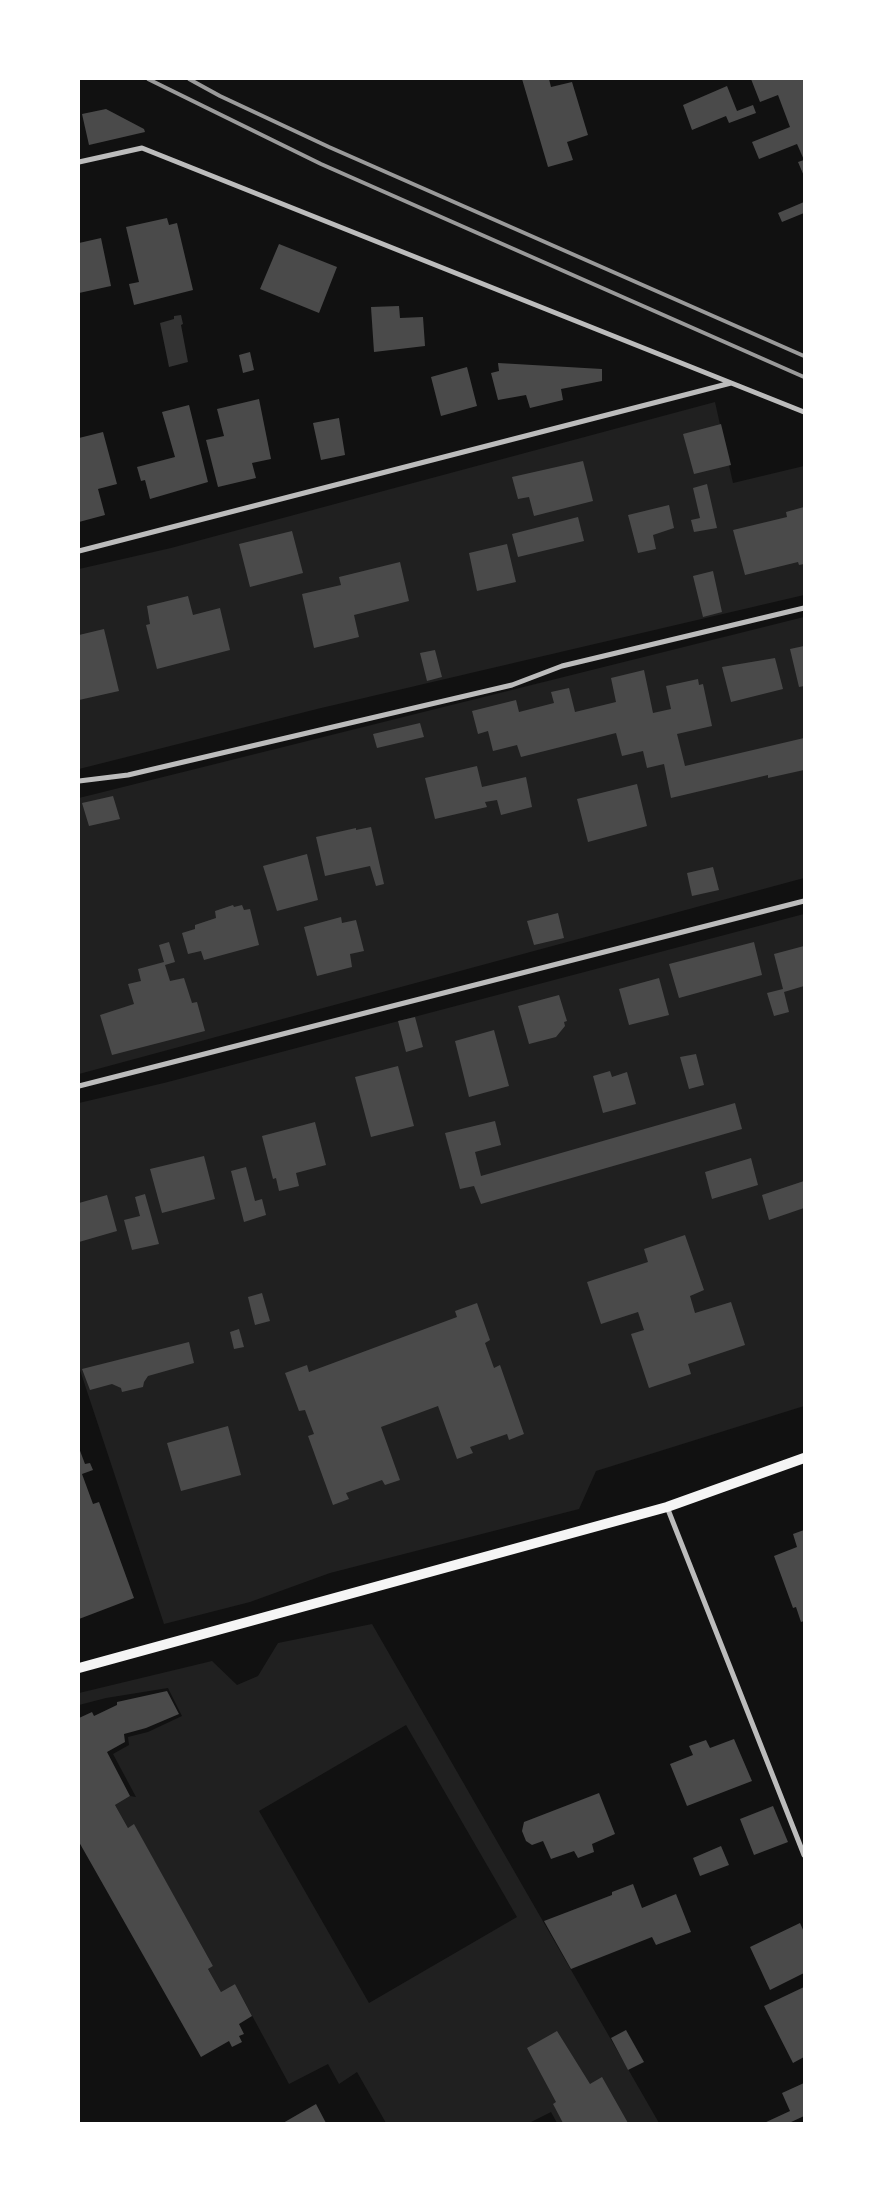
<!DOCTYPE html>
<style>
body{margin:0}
#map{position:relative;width:883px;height:2202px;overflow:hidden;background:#111;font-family:"DM Sans",sans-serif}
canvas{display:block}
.frame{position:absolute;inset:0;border:80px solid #fff;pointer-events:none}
</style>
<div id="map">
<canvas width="883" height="2202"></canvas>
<div class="frame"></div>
</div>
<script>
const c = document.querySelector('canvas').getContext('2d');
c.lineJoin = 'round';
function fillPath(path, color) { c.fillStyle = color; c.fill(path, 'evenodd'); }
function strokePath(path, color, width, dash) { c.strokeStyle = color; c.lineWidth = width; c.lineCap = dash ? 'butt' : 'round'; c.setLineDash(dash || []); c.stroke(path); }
const green = new Path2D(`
 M715 402 733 483 804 466V595L317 709 79 769V569L171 548Z
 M804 617V878L79 1074V798Z
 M804 914V1406L596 1471 579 1509 330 1573 250 1602 164 1624 79 1367V1103L164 1083Z
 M372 1624 659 2123H557L551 2112 529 2123H386L357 2072 339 2084 328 2064 289 2084 235 1984 221 1992 208 1969 213 1966 134 1825 128 1828 115 1805 130 1796 136 1797 113 1754 129 1745 128 1737 148 1732 182 1716 168 1688 106 1698 79 1705V1693L212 1661 237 1685 258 1676 278 1643ZM406 1725 517 1917 369 2003 259 1811Z`);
const water = new Path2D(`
 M181 315 183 324 181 325 188 362 169 367 160 323 174 319V316Z`);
const building = new Path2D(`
 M522 79H549L551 87 572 82 588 135 567 142 573 160 548 167Z
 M751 79H804V176L798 162 804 160 797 144 759 159 752 142 790 127 778 95 760 102Z
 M727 86 737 111 753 105 756 113 729 123 726 116 692 130 683 105Z
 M106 109 144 129 145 132 89 145 82 114Z
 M804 202V213L782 222 778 213Z
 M167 218 169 225 177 223 193 290 134 305 129 284 139 282 126 227Z
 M101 238 111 286 79 293V243Z
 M279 244 337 267 319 313 260 289Z
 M399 306 400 318 423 317 425 346 374 352 371 307Z
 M250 352 254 370 243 373 239 355Z
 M498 363 602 369V381L561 389 563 400 530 408 526 395 498 400 491 373 499 371Z
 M467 367 477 406 441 416 431 377Z
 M259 399 271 459 252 463 256 478 218 487 206 440 224 436 217 409Z
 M189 405 208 482 150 499 145 480 141 481 137 467 175 457 162 412Z
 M339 418 345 455 321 460 313 423Z
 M721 424 731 465 694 474 683 434Z
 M103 432 117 484 98 489 105 515 79 522V438Z
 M583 461 593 501 534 516 529 497 518 499 512 477Z
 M707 484 717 528 694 532 691 520 700 518 693 488Z
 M669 505 674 528 653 535 656 549 638 553 628 515Z
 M804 507V564L799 565 798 562 745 575 733 530 787 517 786 512Z
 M578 517 584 541 518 557 512 534Z
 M292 531 303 573 250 587 239 544Z
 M507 544 516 582 477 591 469 553Z
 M400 562 409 601 354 615 359 637 314 648 302 594 341 585 339 577Z
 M713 571 722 612 703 617 693 576Z
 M188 596 193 615 220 608 230 650 157 669 146 625 150 624 147 606Z
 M104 629 119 691 79 700V635Z
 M804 646V686L799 687 790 649Z
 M435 650 442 677 427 681 420 653Z
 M775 658 783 689 731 702 722 667Z
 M644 670 653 713 671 709 666 686 698 679 699 685 703 684 712 726 677 734 685 766 804 738V770L768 778V775L671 798 664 764 647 768 643 751 622 756 616 733 521 757 517 745 493 751 488 731 478 734 472 711 516 700 519 712 554 703 551 692 569 688 575 712 616 702 611 678Z
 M420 723 424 737 377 748 373 734Z
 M477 766 482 787 526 777 532 807 501 815 497 800 485 802 487 807 435 819 425 778Z
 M637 784 647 826 588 842 577 799Z
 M113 796 120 819 89 826 82 803Z
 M371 827 384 884 376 886 370 866 325 876 316 837 356 828V830Z
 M307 854 318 900 277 911 263 866Z
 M713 867 719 890 692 896 687 873Z
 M233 905 234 907 242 905 244 910 250 909 259 945 204 960 201 951 188 954 182 933 195 929V925L216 918 215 911Z
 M558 913 564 938 534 945 527 921Z
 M341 917 342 923 356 920 364 951 350 954 352 967 317 976 304 927Z
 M169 942 175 962 165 965 170 981 184 978 192 1003 197 1002 205 1031 112 1055 100 1015 134 1004 128 984 141 981 138 969 164 962 159 945Z
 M754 942 762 975 679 998 669 964Z
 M804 946V986L784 992 789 1012 774 1016 767 993 783 989 774 954Z
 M659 978 669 1015 629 1025 619 989Z
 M559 995 567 1021 564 1022 565 1026 556 1037 529 1044 518 1006Z
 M415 1017 423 1047 406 1052 398 1021Z
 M494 1030 509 1086 469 1097 455 1041Z
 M696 1054 704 1085 689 1089 680 1057Z
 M398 1066 414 1126 371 1137 355 1077Z
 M610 1071 612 1077 627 1072 636 1104 603 1113 593 1076Z
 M735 1103 742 1129 481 1204 474 1186 460 1189 445 1133 495 1121 501 1145 475 1152 481 1176Z
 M315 1122 326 1165 296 1173 299 1186 279 1191 276 1178 273 1179 262 1136Z
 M204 1156 215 1199 162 1213 150 1169Z
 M751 1158 758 1185 712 1199 705 1172Z
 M246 1167 255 1201 262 1199 266 1215 244 1222 231 1171Z
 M804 1181V1208L769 1220 762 1195Z
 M145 1194 159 1244 132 1250 124 1220 140 1216 135 1197Z
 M107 1195 117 1231 79 1242V1203Z
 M685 1235 704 1290 690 1296 695 1313 731 1302 745 1345 688 1364 691 1374 649 1388 631 1334 644 1330 638 1312 601 1324 587 1282 648 1262 644 1249Z
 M262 1293 270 1321 255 1325 248 1297Z
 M477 1303 490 1340 485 1343 494 1368 500 1365 524 1434 509 1440 507 1434 470 1447 473 1453 457 1459 438 1406 381 1427 400 1480 385 1485 382 1480 346 1493 349 1499 333 1505 308 1436 314 1434 305 1410 299 1411 285 1373 307 1365 309 1372 457 1317 455 1311Z
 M239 1329 244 1347 234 1349 230 1332Z
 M189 1342 194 1363 148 1376 144 1382 143 1387 122 1392 121 1388 112 1384 90 1390 82 1369Z
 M228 1426 241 1475 181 1491 167 1443Z
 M79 1448 85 1464 90 1463 93 1470 82 1474 93 1504 99 1502 134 1598 79 1619Z
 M804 1530V1621L801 1622 796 1607 793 1608 774 1556 797 1547 793 1534Z
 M167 1691 179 1714 146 1728 124 1734 125 1742 107 1752 130 1796 115 1805 128 1828 134 1824 213 1966 208 1969 221 1992 235 1984 252 2016 239 2024 244 2034 239 2036 242 2042 232 2047 229 2041 201 2057 79 1842V1718L92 1712 94 1716 117 1705V1702Z
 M734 1739 752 1781 687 1806 670 1764 693 1755 689 1746 706 1740 710 1748Z
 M599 1793 615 1834 592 1844 594 1852 578 1858 574 1851 551 1859 543 1841 532 1845 526 1841 522 1831 524 1822Z
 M773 1806 788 1842 754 1855 740 1819Z
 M721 1846 729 1865 700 1876 693 1858Z
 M633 1884 642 1908 676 1894 691 1932 656 1945 652 1937 571 1969 544 1921 612 1895V1892Z
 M800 1923 804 1932V1973L770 1990 750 1947Z
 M804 1987V2057L793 2063 764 2006Z
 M626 2030 644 2062 628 2070 611 2038Z
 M557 2031 590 2084 602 2077 628 2123H563L553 2104 556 2102 527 2048Z
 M804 2083V2116L789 2123H764L790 2111 782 2093Z
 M316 2104 326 2123H283Z`);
const minor = new Path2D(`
 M79 162 142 148 804 412
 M79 551 731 383
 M79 781 128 775 512 685 562 666 804 608
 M79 1086 804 901
 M667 1507 804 1855`);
const secondary = new Path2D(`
 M79 1668 667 1507 804 1458`);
const rail = new Path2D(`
 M148 79 321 164 804 377
 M189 79 220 96 329 147 804 356`);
fillPath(green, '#202020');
fillPath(water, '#333');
fillPath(building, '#4a4a4a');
strokePath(minor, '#bcbcbc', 5);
strokePath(secondary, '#f5f5f5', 10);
strokePath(rail, '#9a9a9a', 4);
</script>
